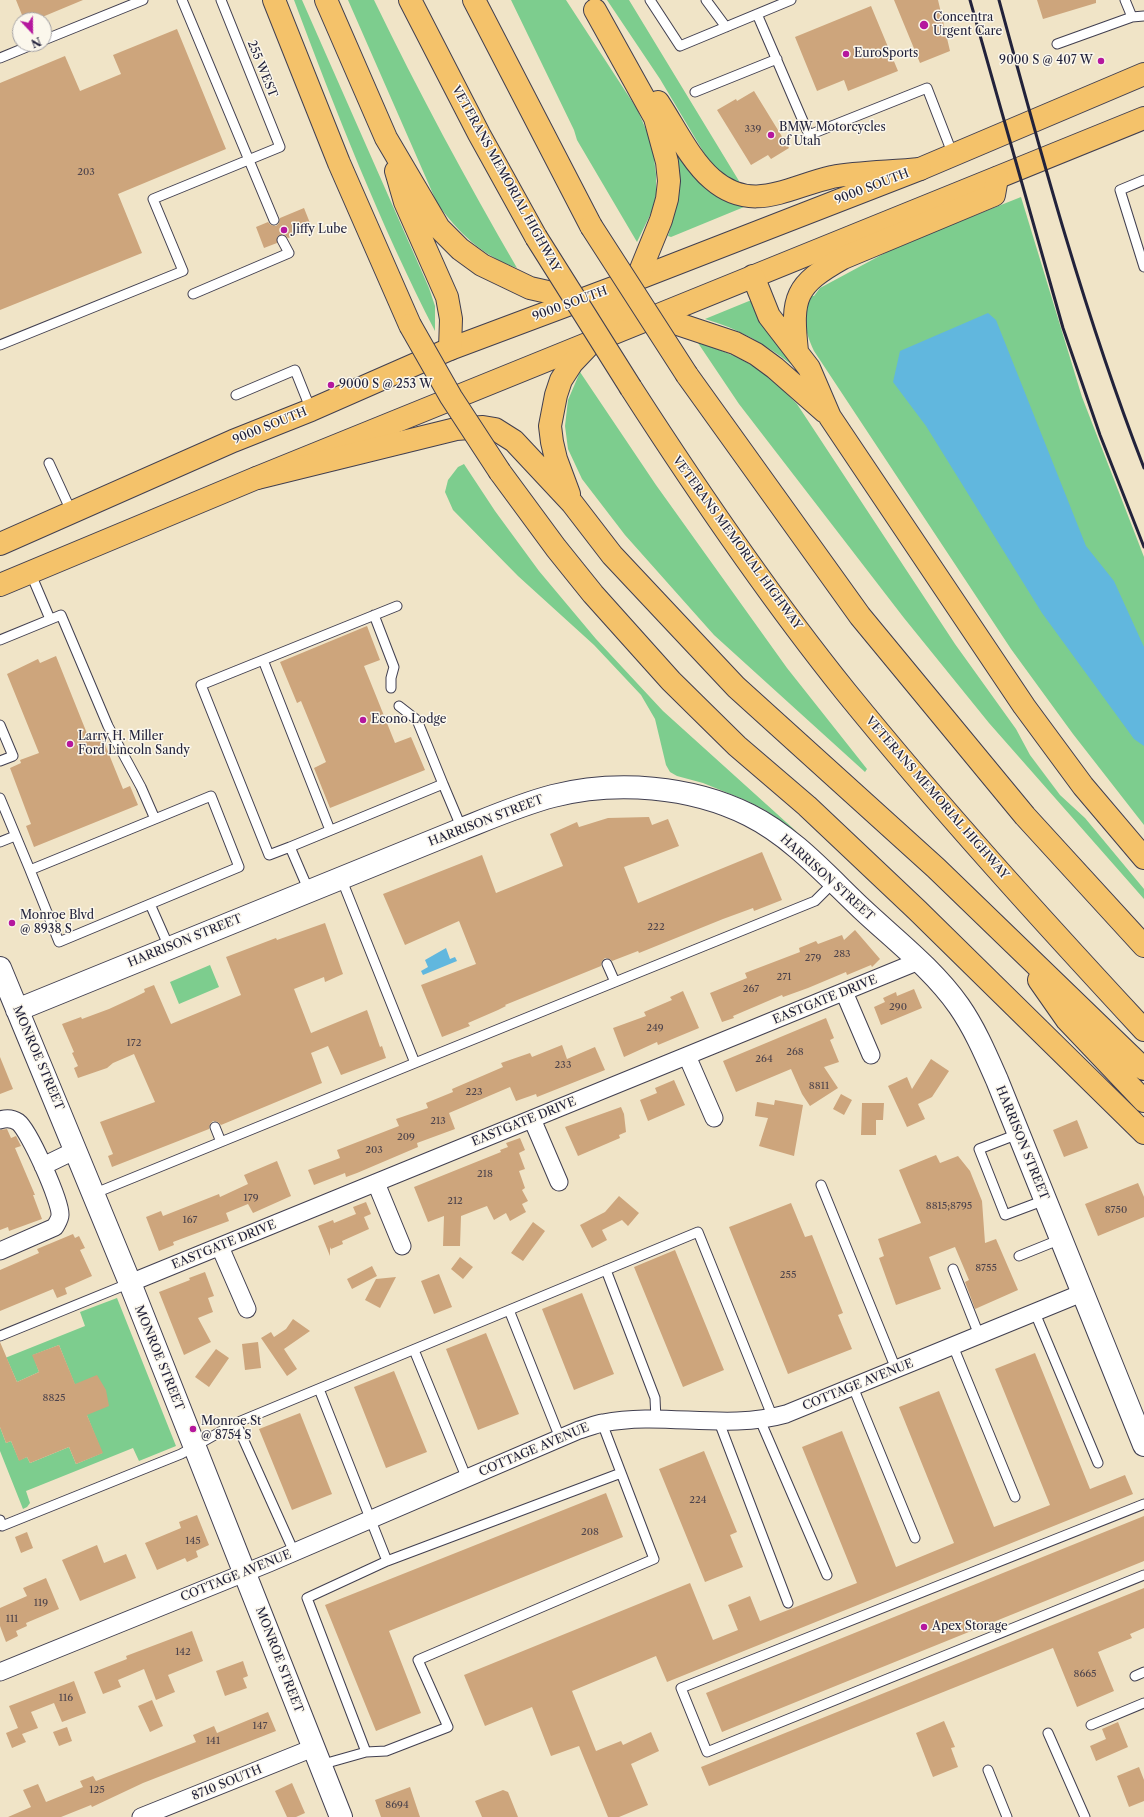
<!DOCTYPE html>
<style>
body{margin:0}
#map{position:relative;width:1144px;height:1817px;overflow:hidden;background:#f0e4c7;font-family:"Libre Caslon Text",serif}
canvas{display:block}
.north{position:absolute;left:12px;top:12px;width:40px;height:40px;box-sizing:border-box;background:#fbf7ec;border:1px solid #a4a2a5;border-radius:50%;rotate:158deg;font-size:11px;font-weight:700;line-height:16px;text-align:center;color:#22223b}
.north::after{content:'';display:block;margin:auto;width:14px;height:18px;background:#b5179e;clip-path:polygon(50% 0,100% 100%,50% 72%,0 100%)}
</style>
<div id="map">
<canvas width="1144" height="1817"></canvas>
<div class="north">N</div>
</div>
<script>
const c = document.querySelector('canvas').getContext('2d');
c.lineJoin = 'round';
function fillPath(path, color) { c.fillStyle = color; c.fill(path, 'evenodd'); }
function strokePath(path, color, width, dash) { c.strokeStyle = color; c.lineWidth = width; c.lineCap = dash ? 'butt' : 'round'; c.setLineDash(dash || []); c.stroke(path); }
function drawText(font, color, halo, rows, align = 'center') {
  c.font = font + ' "Libre Caslon Text",serif'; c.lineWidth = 3; c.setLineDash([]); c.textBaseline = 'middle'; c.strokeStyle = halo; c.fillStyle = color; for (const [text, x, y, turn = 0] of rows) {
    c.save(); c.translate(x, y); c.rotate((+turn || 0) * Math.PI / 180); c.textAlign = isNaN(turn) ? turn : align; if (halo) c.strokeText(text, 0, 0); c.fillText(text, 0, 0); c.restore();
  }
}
const green = new Path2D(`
 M294 0H302L429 288 435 306V331C380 224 336 112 294 0Z
 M348 0H374C418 91 466 180 517 268 482 256 458 232 437 203Z
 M511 0H566L637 109 652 143 656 174V195L652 211 637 242 577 140 574 130Z
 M607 0H629L739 181 738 185 724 179 710 163 660 79Z
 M676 147 735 204 744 207 671 237 668 236C678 206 683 178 676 147Z
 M1021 197 1082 397 1144 557V825L1073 734 1011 649 814 351C804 329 803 319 810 296H814L820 288 898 246Z
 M749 301H753L793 364 792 365C764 343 739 329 705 319Z
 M698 343C744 357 764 369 797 404L955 644 1016 729 1030 755 1060 795 1085 818 1144 889V899L989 723 904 618 739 404Z
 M580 372 656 485 787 668 867 769 865 772 714 635 625 535 582 479 568 449 565 426 568 400Z
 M464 464 495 511 539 571 596 639 663 711 797 832 765 810 745 800 703 783 677 776 670 772 666 765 655 719 641 695 594 645 518 576 453 510 445 492 448 480 458 467Z
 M210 965 219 987 179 1004 170 982Z
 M117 1298 176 1446 139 1461 133 1448 26 1491 30 1503 27 1507 23 1509 0 1451V1427L6 1443 11 1441 19 1460 27 1457 30 1463 69 1447 76 1464 102 1453 59 1345 33 1355 39 1372 17 1382 7 1359 0 1360 85 1326 80 1312Z`);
const water = new Path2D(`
 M988 313 996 320 1086 546 1114 581 1144 647V746L1134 739 1042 613 926 426 893 382 900 351Z
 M446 948 450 959 455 957 457 961 423 975 421 971 428 967 425 960Z`);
const building = new Path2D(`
 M16 0H83L35 20H24Z
 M894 0H938L950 51 920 63Z
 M1037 0H1096V3L1043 19Z
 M871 6 898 71 848 91 844 80 817 91 795 37Z
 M177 29 226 149 118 194 142 253 0 310V83L65 56 80 91 121 74 113 55Z
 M754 91 789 148 771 159 768 155 751 165 717 110 736 99 737 101Z
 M304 208 310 223 308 224 310 230 288 238 285 235H280L277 237V243L264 248 256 227 268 222 271 225 276 226 279 223 280 218Z
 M367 626 380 660 364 666 395 743 411 737 425 770 330 808 314 768 326 762 301 701 297 703 280 662Z
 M56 656 88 736 100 732 123 789 130 786 138 805 34 847 26 826 31 824 10 768 21 763 20 760 39 753 7 674 38 659 40 663Z
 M649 817 652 825 668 819 679 846 624 867 638 903 762 852 782 900 754 911 753 908 723 919 639 953 638 951 612 961 610 959 605 958 602 961 601 966 505 1005 506 1006 498 1010 468 1023 470 1026 442 1037 421 985 476 964 459 921 405 945 383 894 482 855 496 893 563 866 550 834 577 822 579 827 608 818Z
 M325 923 343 974 325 982 324 977 294 989 311 1033 367 1010 380 1047 382 1046 386 1058 341 1075 328 1046 311 1053 322 1083 221 1125 218 1122 213 1121 210 1124 209 1129 112 1167 108 1156 113 1154 100 1122 155 1102 134 1054 113 1063 107 1068 78 1078 74 1068 78 1066 72 1053 74 1052 62 1024 81 1017 82 1019 109 1009 133 998 145 992 144 989 154 985 171 1024 241 995 226 957 276 938 277 940Z
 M855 930 880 959 872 967 871 965 847 975 846 972 808 988 783 997 782 995 733 1016 734 1018 722 1022 710 993 747 978 745 973 800 952 799 948 816 941 818 944 842 935 844 940Z
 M914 989 922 1008 881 1025 874 1007 885 1002 883 998 896 992 897 996Z
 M683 991 699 1028 658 1045 657 1042 624 1057 613 1028 646 1016 644 1012 672 1000 670 997Z
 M826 1018 834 1038 830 1040 839 1062 824 1067 838 1088 810 1106 802 1094 791 1069 736 1092 723 1061Z
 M562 1045 567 1059 595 1047 605 1070 537 1097 536 1094 516 1101 510 1087 449 1113 455 1129 417 1143 418 1147 357 1173 346 1177 345 1173 314 1185 308 1170 340 1158 337 1150 399 1126 396 1119 428 1108 426 1103 453 1092 452 1089 503 1067 501 1063 530 1053 532 1057Z
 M0 1057 13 1089 0 1094Z
 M931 1059 949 1071 932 1097 918 1104 925 1119 907 1127 888 1086 907 1077 912 1089Z
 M674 1080 685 1105 648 1121 640 1100 657 1093 655 1088Z
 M841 1094 852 1100 844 1115 833 1109Z
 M775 1100 803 1105 794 1156 759 1146 768 1118 755 1116 757 1102 774 1105Z
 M862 1103H884L883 1120H876V1135H861Z
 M621 1107 624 1114 626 1132 619 1135 620 1138 578 1156 565 1127Z
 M1077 1120 1088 1148 1064 1157 1053 1130Z
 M7 1129 11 1138 16 1136 21 1146 15 1148 35 1195H33L42 1219 9 1231 8 1227 0 1230V1130Z
 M520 1138 525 1150 519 1153 525 1169 519 1171 525 1188 522 1190 528 1201 522 1204 526 1212 510 1221 506 1213 494 1220 487 1206 461 1216 460 1246H443L444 1216 428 1222 414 1187 501 1152 500 1150 508 1147 506 1143Z
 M936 1155 940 1163 958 1156 970 1171 982 1201 985 1243 996 1239 1018 1290 975 1309 965 1282 969 1280 955 1247 929 1257 941 1289 896 1305 879 1258 884 1256 878 1239 921 1223 899 1170Z
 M277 1161 291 1196 253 1213 248 1204 226 1213 229 1221 173 1242 174 1245 159 1251 146 1217 161 1211 163 1216 219 1194 220 1197 248 1184 244 1175Z
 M1138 1183 1144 1197V1217L1098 1236 1085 1204Z
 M619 1196 639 1213 628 1226 622 1220 602 1230 607 1240 592 1248 580 1225 605 1212Z
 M366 1202 371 1214 364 1217 369 1229 342 1241 343 1244 331 1249 330 1247V1256L318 1226 333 1220 334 1223 356 1214 353 1207Z
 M791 1203 805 1237 812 1235 843 1313 838 1315 852 1349 788 1374 729 1227Z
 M533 1222 545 1231 523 1261 511 1253Z
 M73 1234 75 1238 79 1236 85 1248 80 1250 92 1276 65 1288 67 1294 57 1298 53 1289 0 1311V1270L39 1253 37 1249Z
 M675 1250 724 1370 683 1387 634 1267Z
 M460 1257 473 1267 463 1279 451 1269Z
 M372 1266 377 1276 352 1289 347 1279Z
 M205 1272 214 1296 208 1298 213 1312 198 1318 211 1342 184 1355 159 1292 190 1280 189 1278Z
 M439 1274 452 1307 434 1314 421 1281Z
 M396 1277 380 1308 365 1300 376 1279Z
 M582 1293 614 1374 574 1390 542 1309Z
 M293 1319 310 1331 284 1349 297 1369 287 1376 261 1338 271 1332 274 1337 286 1329Z
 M486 1333 519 1414 478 1430 446 1349Z
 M0 1342 17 1382 39 1372 32 1355 59 1345 75 1384 97 1375 106 1390 109 1406 87 1415 103 1453 76 1464 69 1447 30 1463 27 1457 19 1461 11 1441 6 1443 0 1427Z
 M258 1342 261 1368 245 1370 242 1344Z
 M216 1349 229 1358 209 1387 195 1377Z
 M1035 1353 1090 1489 1125 1475 1133 1494 667 1682 656 1656 572 1691 596 1751 621 1741 623 1745 651 1732 659 1751 631 1764 648 1805 619 1817H608L579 1746 551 1756 532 1707 485 1726 464 1675 690 1583 713 1640 738 1630 728 1605 750 1596 760 1621 857 1583 802 1447 842 1431 896 1567 954 1543 899 1407 939 1391 994 1527 1050 1505 995 1369Z
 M394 1371 427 1452 386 1468 354 1387Z
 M300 1413 332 1494 292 1510 259 1429Z
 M704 1451 737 1532 730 1535 743 1567 705 1582 659 1469Z
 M606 1493 623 1537 389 1631 421 1713 376 1731 325 1605Z
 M197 1515 209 1545 196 1551 198 1557 187 1562 185 1558 157 1570 145 1543 181 1528 179 1522Z
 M1144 1516V1561L722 1732 706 1693Z
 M27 1532 33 1548 21 1553 15 1537Z
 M97 1545 104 1563 126 1554 136 1578 80 1601 62 1560Z
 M46 1578 59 1609 26 1623 27 1626 16 1631 18 1636 6 1642 0 1626V1608L27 1596 23 1588Z
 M1144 1588V1628L1130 1634 1132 1638 1098 1652 1114 1691 1077 1707 1053 1648 709 1786 701 1767Z
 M192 1631 203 1661 168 1675 175 1692 156 1700 144 1669 118 1680 121 1687 103 1694 94 1672 127 1659 126 1656Z
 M243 1661 248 1676 243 1678 247 1688 225 1696 216 1671Z
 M74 1681 86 1713 62 1722 54 1703 31 1712 38 1728 22 1734 26 1742 12 1748 6 1733 18 1728 9 1706Z
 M152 1700 163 1726 150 1732 138 1706Z
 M268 1712 276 1731 143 1783 92 1807 91 1805 61 1817H8L31 1807 23 1790 38 1784 46 1802 83 1787 80 1781 93 1776 96 1781 196 1742 193 1735 214 1726 217 1733Z
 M944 1721 955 1747 951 1748 958 1767 933 1777 916 1733Z
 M1118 1722 1128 1747 1096 1761 1090 1746 1106 1739 1102 1729Z
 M67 1727 72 1741 59 1746 53 1732Z
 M1139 1767 1144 1780V1801L1129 1807 1117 1776Z
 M292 1783 305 1813 296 1817H287L275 1791Z
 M410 1787 420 1817H381L375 1800Z
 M503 1790 508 1792 518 1817H482L475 1801Z`);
const service = new Path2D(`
 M182 0 274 220
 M650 0 680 46 791 0
 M706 0 726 27
 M757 14 809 135 927 88 953 155
 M1132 17 1144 16
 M44 40 143 0
 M1057 44 1132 17 1125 0
 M0 58 34 44
 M695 92 777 59
 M1144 180 1120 190 1144 267
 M193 294 289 253 282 240
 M0 345 183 271 153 199 280 147 221 0
 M236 395 295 370 311 410
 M49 463 72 513
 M30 572 50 619
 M374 615 394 667 391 678V688
 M0 640 61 615 108 726 141 787 155 819 30 870 0 798
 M263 660 330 830
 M399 706 417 720 443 784
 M0 725 13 756 0 761
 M0 842 15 836
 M290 847 269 855 201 685 397 606
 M30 870 59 942 239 867 211 796 155 819
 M341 878 415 1063 815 901 834 882
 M309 891 290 847 443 784 462 829
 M150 904 169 947
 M607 964 615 982
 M215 1127 221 1142
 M1018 1134 979 1149 1005 1215 1045 1200
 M821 1185 896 1369
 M93 1194 415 1063
 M1019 1256 1061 1239
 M953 1269 979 1335
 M606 1270 655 1398 656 1420
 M509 1310 560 1438
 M1035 1313 1098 1463
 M0 1336 130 1283
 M953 1346 1015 1497
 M414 1350 467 1479
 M853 1387 915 1538
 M319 1389 387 1561 307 1598 366 1752
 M760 1420 827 1575
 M719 1422 788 1603
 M236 1423 294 1552
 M1144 1504 681 1688 707 1752 1144 1575
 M0 1520 2 1526 181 1454 236 1423 698 1232 773 1418
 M387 1561 621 1473
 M1135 1676 1144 1672
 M1091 1725 1144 1703
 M1048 1733 1085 1817
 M320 1765 366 1752 386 1751 448 1727 418 1660 654 1559 602 1423
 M988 1770 1007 1817`);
const minor = new Path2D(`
 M844 992 871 1055
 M687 1056 714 1118
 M532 1119 559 1182
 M0 1120C6 1118 12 1118 18 1122 29 1130 61 1202 60 1215 60 1219 57 1223 55 1227L0 1251
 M43 1166 76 1150
 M376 1183 402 1246
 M220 1247 247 1309
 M130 1283 919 961
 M0 1672 269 1563 579 1430C587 1428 595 1424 603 1423 663 1411 726 1431 786 1414L1082 1293
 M141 1817 313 1748`);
const tertiary = new Path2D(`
 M0 968 130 1283 341 1817
 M17 1010 462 829C492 817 522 804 553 796 616 780 691 786 749 815 793 837 827 876 862 909 895 940 933 969 959 1006 975 1029 986 1055 997 1080L1144 1445`);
const primary = new Path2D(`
 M0 544 233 441 311 410 450 349 637 279 920 169 1144 74
 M0 585 254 479 1144 118`);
const motorway = new Path2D(`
 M274 0 339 163 410 325
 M326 0 386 138 439 228 460 249 482 265 530 288 654 316 735 343 756 354 775 368 825 412
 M410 0 479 134 536 237
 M474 0 591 226
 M658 102C674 126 690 160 712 179 752 214 788 187 832 177 859 172 892 172 920 169
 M396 171 405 202 447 297 451 319 450 349
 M753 276 769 316 809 368 830 417 1024 706 1083 786 1144 858
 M797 351C791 297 795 285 843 258L994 195 997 178
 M687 375 860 616 1025 816 1144 946
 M631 388C698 492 768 595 846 692 941 809 1042 920 1144 1030
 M500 472 556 548 593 594 671 681 737 746 807 806 917 910 1144 1133
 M257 478 456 429 483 427 495 429 514 441 572 503 612 555 736 687 936 868 1144 1069
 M569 494 556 459 552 442 550 426 556 395 561 380 572 363 591 343 615 307 637 279 661 220 667 199 669 181 667 162 655 118 595 10
 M1039 980 1067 1020 1144 1101`);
const rail = new Path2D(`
 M970 0 1063 328 1100 435 1144 547
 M999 0C1042 158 1085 316 1144 468`);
const motorwayBridge = new Path2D(`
 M591 226 687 375
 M536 237 631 388
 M410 325 451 397 500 472`);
const markers = [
 [924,25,5,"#b5179e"],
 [846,54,4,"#b5179e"],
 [1101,61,4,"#b5179e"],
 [771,135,4,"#b5179e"],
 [284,230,4,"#b5179e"],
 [331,385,4,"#b5179e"],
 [363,720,4,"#b5179e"],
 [70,744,4,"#b5179e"],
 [12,923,4,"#b5179e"],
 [193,1429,4,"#b5179e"],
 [924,1627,4,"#b5179e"]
];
const numberNames = [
 ["339",753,129],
 ["203",86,172],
 ["222",656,927],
 ["283",842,954],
 ["279",813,958],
 ["271",784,977],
 ["267",751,989],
 ["290",898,1007],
 ["249",655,1028],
 ["172",134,1043],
 ["268",795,1052],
 ["264",764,1059],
 ["233",563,1065],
 ["8811",819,1086],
 ["223",474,1092],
 ["213",438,1121],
 ["209",406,1137],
 ["203",374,1150],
 ["218",485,1174],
 ["179",251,1198],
 ["212",455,1201],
 ["8815;8795",949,1206],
 ["8750",1116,1210],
 ["167",190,1220],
 ["8755",986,1268],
 ["255",788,1275],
 ["8825",54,1398],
 ["224",698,1500],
 ["208",590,1532],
 ["145",193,1541],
 ["119",41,1603],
 ["111",12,1619],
 ["142",183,1652],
 ["8665",1085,1674],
 ["116",66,1698],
 ["147",260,1726],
 ["141",213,1741],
 ["125",97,1790],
 ["8694",397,1805]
];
const poiNames = [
 ["Concentra",933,18],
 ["Urgent Care",933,32],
 ["EuroSports",854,54],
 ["9000 S @ 407 W",1093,61,"right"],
 ["BMW Motorcycles",779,128],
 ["of Utah",779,142],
 ["Jiffy Lube",292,230],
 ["9000 S @ 253 W",339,385],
 ["Econo Lodge",371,720],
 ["Larry H. Miller",78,737],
 ["Ford Lincoln Sandy",78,751],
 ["Monroe Blvd",20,916],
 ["@ 8938 S",20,930],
 ["Monroe St",201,1422],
 ["@ 8754 S",201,1436],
 ["Apex Storage",932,1627]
];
const streetNames = [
 ["255 WEST",262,69,68],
 ["VETERANS MEMORIAL HIGHWAY",506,179,61],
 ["9000 SOUTH",872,187,-21],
 ["9000 SOUTH",570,304,-20],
 ["9000 SOUTH",270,426,-22],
 ["VETERANS MEMORIAL HIGHWAY",737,543,54],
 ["VETERANS MEMORIAL HIGHWAY",937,798,49],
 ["HARRISON STREET",486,821,-21],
 ["HARRISON STREET",827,878,42],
 ["HARRISON STREET",185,941,-22],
 ["EASTGATE DRIVE",825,1000,-22],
 ["MONROE STREET",38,1058,67],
 ["EASTGATE DRIVE",524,1122,-22],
 ["HARRISON STREET",1022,1143,68],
 ["EASTGATE DRIVE",224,1245,-22],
 ["MONROE STREET",159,1358,68],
 ["COTTAGE AVENUE",858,1385,-22],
 ["COTTAGE AVENUE",534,1450,-23],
 ["COTTAGE AVENUE",236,1576,-22],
 ["MONROE STREET",279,1660,69],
 ["8710 SOUTH",227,1783,-22]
];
fillPath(green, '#7dcd8e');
fillPath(water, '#61b7de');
fillPath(building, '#cda57c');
strokePath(service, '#413f50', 11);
strokePath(minor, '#413f50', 19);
strokePath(tertiary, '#413f50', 24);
strokePath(primary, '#413f50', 24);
strokePath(motorway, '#413f50', 24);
strokePath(service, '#fff', 9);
strokePath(minor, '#fff', 17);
strokePath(tertiary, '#fff', 22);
strokePath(primary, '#f4c26a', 22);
strokePath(motorway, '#f4c26a', 22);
strokePath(rail, '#22223b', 3);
strokePath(motorwayBridge, '#413f50', 24, []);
strokePath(motorwayBridge, '#f4c26a', 22);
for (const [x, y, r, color] of markers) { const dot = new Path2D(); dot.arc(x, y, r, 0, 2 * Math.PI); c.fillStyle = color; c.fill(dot); strokePath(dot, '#fbf7ec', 1.5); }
drawText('10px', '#4d434b', null, numberNames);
drawText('12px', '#22223b', '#fbf7ec', poiNames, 'left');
drawText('12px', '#22223b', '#fbf7ec', streetNames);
</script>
